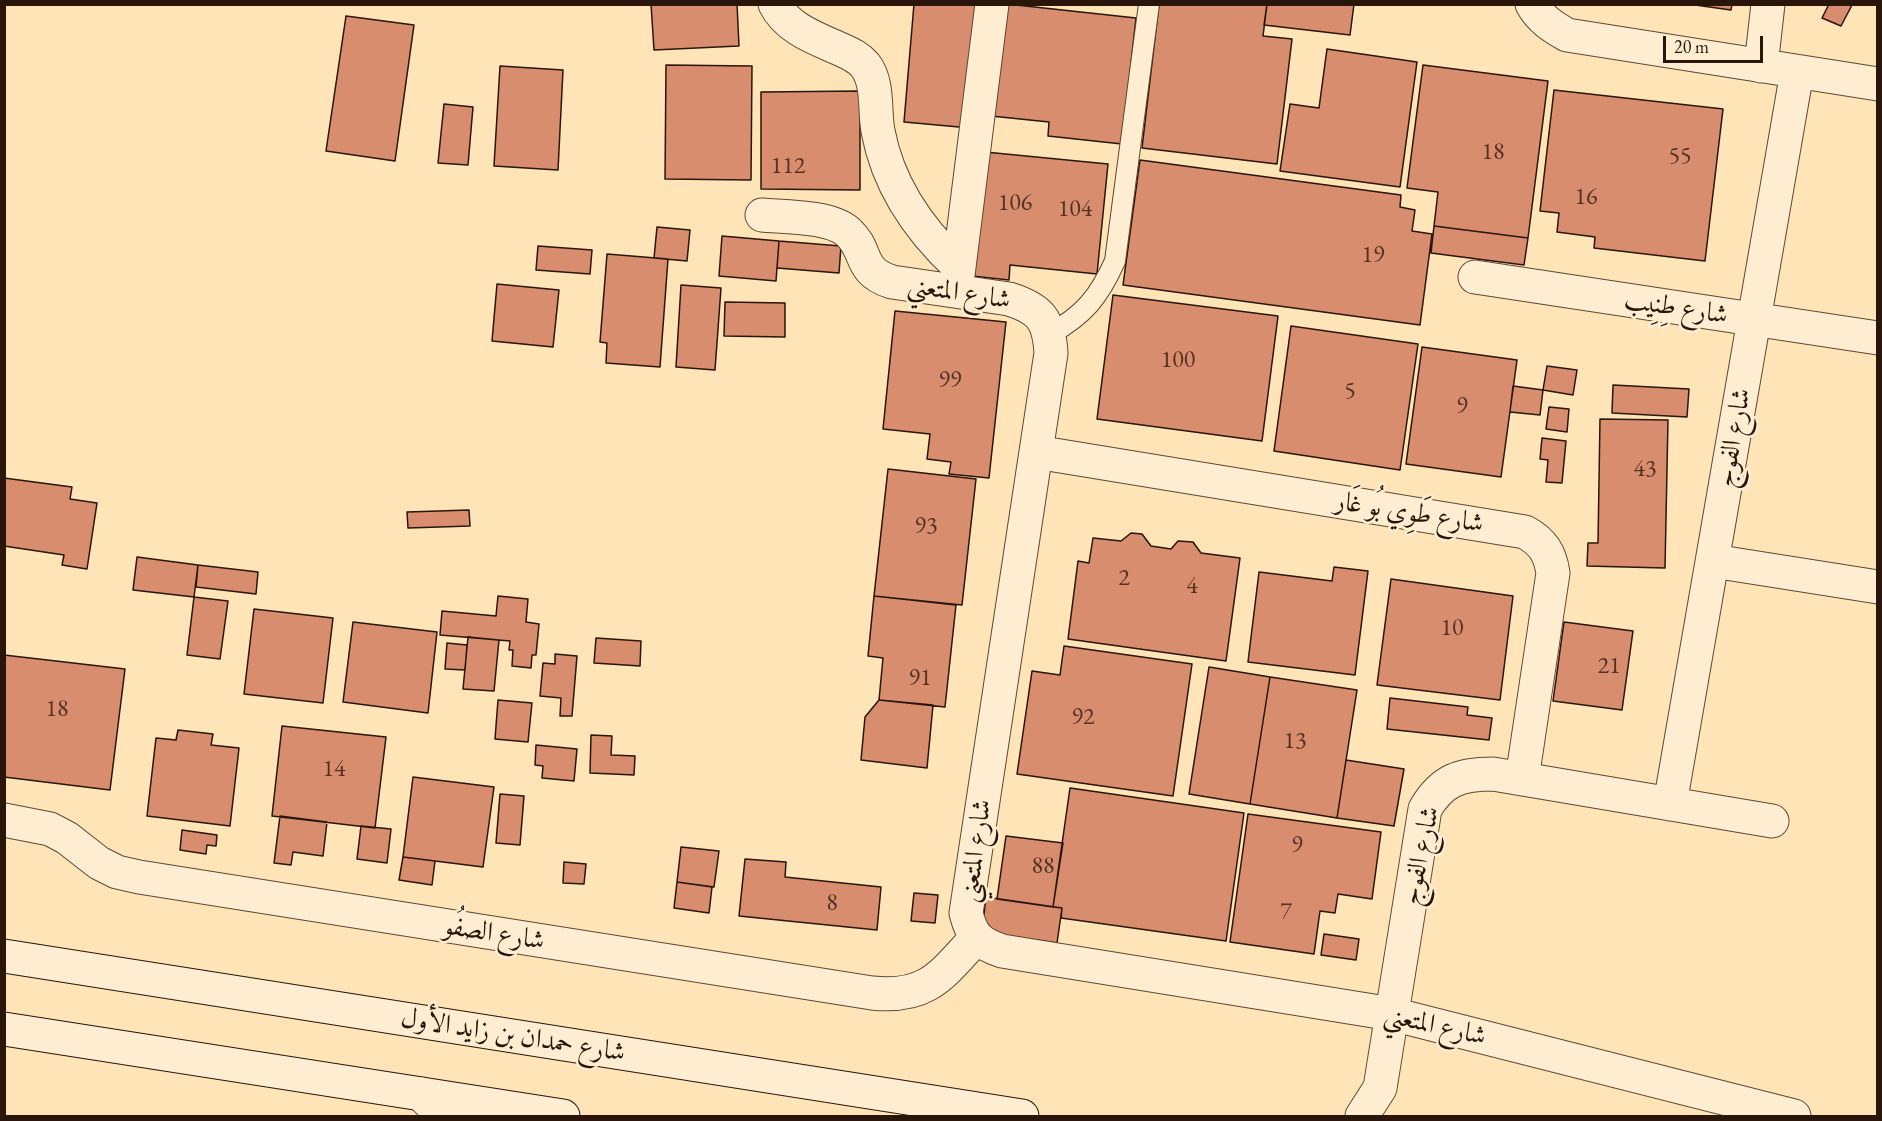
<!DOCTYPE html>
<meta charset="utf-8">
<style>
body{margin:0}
#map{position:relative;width:1882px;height:1121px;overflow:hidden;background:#fee4b7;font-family:"EB Garamond",serif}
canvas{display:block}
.frame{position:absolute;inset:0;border:6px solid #291509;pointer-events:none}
.scale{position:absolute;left:1663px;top:36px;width:100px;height:27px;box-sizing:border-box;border:3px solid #291509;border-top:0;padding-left:8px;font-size:18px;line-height:21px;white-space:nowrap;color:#291509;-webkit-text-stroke:4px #feedd0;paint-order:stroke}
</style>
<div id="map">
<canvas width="1882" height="1121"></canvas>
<div class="frame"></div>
<div class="scale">20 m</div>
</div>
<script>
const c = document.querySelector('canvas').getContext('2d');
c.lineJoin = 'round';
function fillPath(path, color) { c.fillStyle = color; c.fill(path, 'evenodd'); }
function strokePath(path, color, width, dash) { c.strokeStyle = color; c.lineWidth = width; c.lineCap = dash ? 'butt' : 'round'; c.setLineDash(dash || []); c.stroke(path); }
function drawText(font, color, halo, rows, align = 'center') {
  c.font = font + ' "EB Garamond",Amiri,serif'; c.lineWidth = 5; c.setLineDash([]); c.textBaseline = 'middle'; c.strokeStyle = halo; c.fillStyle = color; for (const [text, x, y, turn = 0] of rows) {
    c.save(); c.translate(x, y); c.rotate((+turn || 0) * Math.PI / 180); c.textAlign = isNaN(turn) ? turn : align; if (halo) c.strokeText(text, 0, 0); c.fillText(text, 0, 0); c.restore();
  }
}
const building = new Path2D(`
 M651 4H737L739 46 654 50Z
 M914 4H981L970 128 904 122Z
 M1007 4 1136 18 1122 144 1048 136 1049 122 991 116Z
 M1159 4H1267L1263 36 1292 39 1277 164 1142 148Z
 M1267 4H1354L1350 35 1264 25Z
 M1688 4H1732L1731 10Z
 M1829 4 1852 5 1841 26 1822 18Z
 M346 16 414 25 395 161 326 151Z
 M1327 49 1417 62 1400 187 1280 171 1290 104 1319 108Z
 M666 65 752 66 751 180 665 179Z
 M1423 65 1548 81 1528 238 1434 226 1438 192 1407 188Z
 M500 66 563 70 558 170 494 166Z
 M1554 90 1723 109 1705 261 1594 248 1595 237 1557 232 1559 213 1540 211Z
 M860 91V190L761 189V92Z
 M444 104 473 107 468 165 438 163Z
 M975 151 1108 164 1097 274 1010 265 1009 280 963 275Z
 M1140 160 1401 195 1400 207 1415 210 1412 231 1432 234 1420 325 1123 285Z
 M1434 226 1528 238 1524 265 1431 253Z
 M657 227 690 230 687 261 654 258Z
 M722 236 779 241 776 281 719 276Z
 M779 241 841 246 839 273 777 268Z
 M538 246 592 250 590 274 536 270Z
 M607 254 668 259 660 367 606 363 607 343 600 342Z
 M497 284 559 290 553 347 492 341Z
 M681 285 721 288 715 370 676 367Z
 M1113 295 1278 316 1262 441 1097 419Z
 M725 302 785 303V337L724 336Z
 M895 311 1006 322 989 478 949 474 951 462 927 459 930 434 883 429Z
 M1291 326 1418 344 1400 470 1274 451Z
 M1422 347 1517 360 1501 477 1406 464Z
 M1547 366 1577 370 1573 395 1543 390Z
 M1613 385 1689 389 1687 417 1612 413Z
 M1513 386 1543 390 1540 415 1510 412Z
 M1549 407 1569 409 1567 432 1546 429Z
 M1600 419 1668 420 1665 568 1587 566 1588 543H1598Z
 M1542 438 1566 441 1562 483 1546 482 1548 460 1540 459Z
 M888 469 976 479 962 605 874 596Z
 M4 478 72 487 70 499 97 503 87 569 62 565 64 555 4 546Z
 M469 510 470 526 408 528 407 512Z
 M1131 533 1142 534 1151 546 1171 549 1178 541 1193 542 1201 553 1240 558 1226 661 1068 639 1078 561 1089 563 1093 538 1121 541Z
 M137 557 198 565 194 597 133 590Z
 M198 565 258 572 256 594 196 587Z
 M1334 567 1368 571 1355 675 1248 662 1259 572 1332 581Z
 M1391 579 1513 596 1500 700 1377 685Z
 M498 596 528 599 526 622 539 624 536 655H532L531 668 512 666 513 650H509L510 641 440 635 442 611 496 616Z
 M874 596 956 605 945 707 879 700 883 658 868 656Z
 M194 597 228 601 220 659 187 655Z
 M254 609 333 618 323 703 244 694Z
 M353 622 437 632 428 713 343 702Z
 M1564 622 1633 631 1622 710 1553 701Z
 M468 637 499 640 494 691 463 689Z
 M596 638 641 641 640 666 594 663Z
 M447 643 467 645 465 670 445 669Z
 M1064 646 1192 664 1173 796 1017 774 1032 671 1060 675Z
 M555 654 577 656 572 716H560L561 698 540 696 543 663 555 664Z
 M4 655 125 669 110 790 4 777Z
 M1209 667 1270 677 1250 804 1189 794Z
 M1270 677 1357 690 1337 818 1250 804Z
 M1390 698 1468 707 1467 715 1492 718 1489 740 1387 729Z
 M498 700 532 703 528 742 495 739Z
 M879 700 933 705 927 768 861 760 865 717Z
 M282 726 386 737 375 828 272 816Z
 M178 730 213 734 211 745 239 748 230 826 147 816 156 738 176 740Z
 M591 735 612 736 611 755 635 756 634 775 590 773Z
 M536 745 577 749 574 781 542 778 543 766 535 765Z
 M1346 760 1404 769 1394 826 1337 818Z
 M413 777 494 787 483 867 403 857Z
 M1070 788 1244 813 1226 941 1061 918 1062 908 1053 907Z
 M500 794 524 796 520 845 496 843Z
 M1248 814 1381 832 1372 899 1338 894 1335 913 1320 911 1314 954 1230 942Z
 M280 816 327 822 323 856 293 852 291 865 274 863Z
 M361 826 391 829 387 863 357 859Z
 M182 830 217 835 216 846 207 845 206 854 180 850Z
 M1006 836 1063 843 1053 907 997 899Z
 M681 847 719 851 714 887 677 882Z
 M403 857 435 861 432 885 399 880Z
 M745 859 786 862 785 877 881 887 877 930 739 916Z
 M564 862 586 864 584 884 563 883Z
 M677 882 712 887 709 913 674 908Z
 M914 893 938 895 935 923 911 921Z
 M986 897 1062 908 1057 943 982 932Z
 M1324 934 1359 939 1356 960 1321 955Z`);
const service = new Path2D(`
 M1050 334C1084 315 1099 297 1115 261L1149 4`);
const minor = new Path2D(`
 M775 4C787 29 818 39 842 50 851 54 858 57 865 65 879 83 874 110 878 131 888 185 919 230 959 267
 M1532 4C1540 19 1553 27 1567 35L1878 84
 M1761 66 1768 4
 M762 215C786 217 830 216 848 232 869 251 857 271 892 282L1009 299C1041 309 1049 320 1051 353L966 913C972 937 979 943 1002 951L1392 1014 1794 1116
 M1475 277 1878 338
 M957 283 992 4
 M1036 452 1525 532C1543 542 1550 553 1553 573L1522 779
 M1713 561 1878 587
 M1670 804 1797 72
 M4 820 50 829 67 838 99 863 117 872 139 877 872 993C927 999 942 975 976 938
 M421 1094 443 1116
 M1362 1116 1380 1088 1425 809C1442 780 1460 774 1493 774L1772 821`);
const secondary = new Path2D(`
 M4 956 1022 1116
 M4 1029 563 1116`);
const numberNames = [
 ["18",1493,152],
 ["55",1680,156],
 ["112",788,166],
 ["16",1586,197],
 ["106",1015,203],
 ["104",1075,209],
 ["19",1373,255],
 ["100",1178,360],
 ["99",950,380],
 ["5",1350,391],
 ["9",1462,406],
 ["43",1645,469],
 ["93",926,526],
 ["2",1124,578],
 ["4",1192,586],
 ["10",1452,628],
 ["21",1609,666],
 ["91",920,678],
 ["18",57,709],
 ["92",1083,717],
 ["13",1295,741],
 ["14",334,769],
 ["9",1297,845],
 ["88",1043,866],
 ["8",832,903],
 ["7",1286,912]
];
const streetNames = [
 ["شارع المتعني",959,293,9],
 ["شارع طِنِيب",1676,308,9],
 ["شارع الفوج",1734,438,-80],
 ["شارع طَوِي بُو غَار",1409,513,9],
 ["شارع المتعني",976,851,-82],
 ["شارع الفوج",1421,856,-78],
 ["شارع الصفُو",494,934,9],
 ["شارع المتعني",1435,1026,13],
 ["شارع حمدان بن زايد الأول",513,1036,9]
];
fillPath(building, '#d88d6f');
strokePath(building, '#291509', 1.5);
strokePath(service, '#5e4934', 22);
strokePath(minor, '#5e4934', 35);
strokePath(secondary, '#291509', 35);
strokePath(service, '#feedd0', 20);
strokePath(minor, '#feedd0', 33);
strokePath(secondary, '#feedd0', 33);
drawText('24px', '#532', null, numberNames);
drawText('27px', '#291509', '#feedd0', streetNames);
</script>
